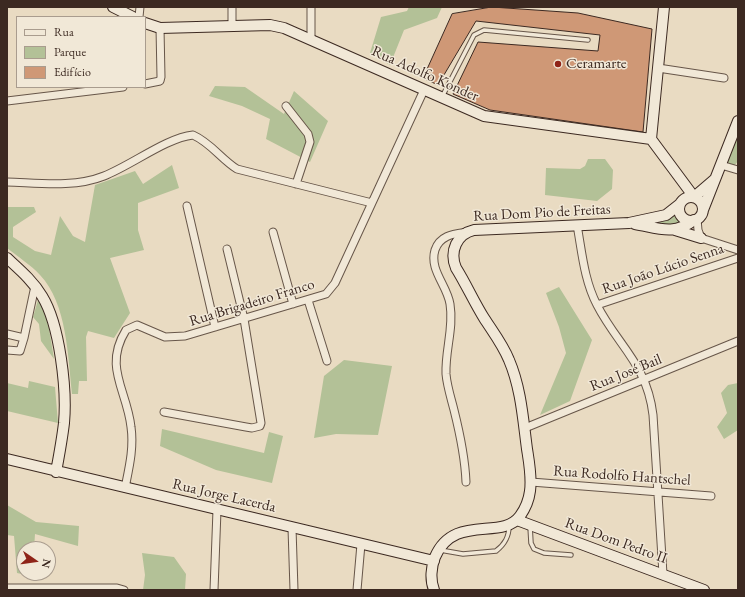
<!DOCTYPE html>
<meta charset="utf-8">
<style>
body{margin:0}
#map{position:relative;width:745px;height:597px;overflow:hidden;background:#e9dbc2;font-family:"EB Garamond",serif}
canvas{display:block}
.frame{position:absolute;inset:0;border:8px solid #3c2921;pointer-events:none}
.legend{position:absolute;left:16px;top:16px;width:130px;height:72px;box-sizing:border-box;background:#f1e8d7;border:1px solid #a99c8e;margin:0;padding:5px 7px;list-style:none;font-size:12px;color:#3c2921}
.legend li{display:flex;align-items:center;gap:8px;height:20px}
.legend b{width:20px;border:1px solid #a99c8e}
.north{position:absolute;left:16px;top:541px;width:40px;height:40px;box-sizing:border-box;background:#f1e8d7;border:1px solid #a99c8e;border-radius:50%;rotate:103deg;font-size:11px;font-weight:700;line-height:16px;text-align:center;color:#3c2921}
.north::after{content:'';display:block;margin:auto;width:14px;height:18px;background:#8f2418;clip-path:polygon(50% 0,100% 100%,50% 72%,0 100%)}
</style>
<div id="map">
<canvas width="745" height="597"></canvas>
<div class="frame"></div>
<ul class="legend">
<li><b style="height:5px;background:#f1e8d7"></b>Rua</li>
<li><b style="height:11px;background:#b3c197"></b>Parque</li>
<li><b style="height:11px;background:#cf9876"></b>Edifício</li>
</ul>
<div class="north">N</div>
</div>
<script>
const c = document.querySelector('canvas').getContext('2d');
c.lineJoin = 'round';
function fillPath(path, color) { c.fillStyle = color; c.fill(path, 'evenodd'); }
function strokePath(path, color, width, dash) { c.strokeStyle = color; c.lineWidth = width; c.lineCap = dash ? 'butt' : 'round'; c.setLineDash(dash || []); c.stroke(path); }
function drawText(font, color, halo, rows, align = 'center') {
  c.font = font + ' "EB Garamond",serif'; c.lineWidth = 3; c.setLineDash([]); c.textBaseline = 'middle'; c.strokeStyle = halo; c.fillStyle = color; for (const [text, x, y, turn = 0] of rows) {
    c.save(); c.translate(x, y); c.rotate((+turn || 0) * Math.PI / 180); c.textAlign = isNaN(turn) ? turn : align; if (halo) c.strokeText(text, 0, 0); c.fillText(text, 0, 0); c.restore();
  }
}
const green = new Path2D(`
 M409 7H442L437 18 404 30 390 65 370 53 381 17 407 11Z
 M215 86 245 87 284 114 294 91 328 121 310 162 266 139 270 119 242 106 209 96Z
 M738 131V161L735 165 725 163Z
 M588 159H605L613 170 612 189 597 201 545 195 546 168 580 169 585 166Z
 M172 165 179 188 138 203V230L144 250 110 258 130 313 114 338 88 331 86 337 87 381H79L78 394H72C68 357 67 303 40 275 31 265 18 257 7 248V207H34L36 212 13 227V237L35 251 51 255 60 216 73 236 85 242 95 185 135 171 143 184Z
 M676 214 682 224 668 225 646 222 665 218Z
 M559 287 592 340 570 401 540 415 566 353 559 327 546 293Z
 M38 300 47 316 54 359 41 341 39 324 33 317Z
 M344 360 392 366 378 435 336 434 314 438 324 376Z
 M29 381 55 387 58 423 7 411V383L28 388Z
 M738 383V430L724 439 717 427 727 413 721 393 728 385Z
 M162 429 264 453 269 432 283 436 272 483 216 470 160 446Z
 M7 505 36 522 79 526 78 546 35 534 34 549H24V573H31V576L17 573 14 536 7 535Z
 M142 553 174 557 186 574 185 590H143L145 575Z`);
const building = new Path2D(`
 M492 7 578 13 652 29 643 132 490 110 453 94 478 42 598 51 600 35 476 21 438 85 423 78 452 14Z`);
const lane = new Path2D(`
 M442 97 474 35 484 30 588 40
 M530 526 531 543 534 549 544 553 571 555
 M440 550 463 554 496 551C505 544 509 537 509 526`);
const street = new Path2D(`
 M139 17 140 7
 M232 27V7
 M311 39V7
 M658 68 724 78
 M145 84 160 81 161 77 160 28
 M7 101 123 87
 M286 106 308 134 310 142 296 184
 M721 165 738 170
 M7 182C39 183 74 188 104 176 132 165 166 138 193 135 211 143 221 159 237 169L372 203
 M187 206 215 327
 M697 219 698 230 701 238 738 250
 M577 225C582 252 584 280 597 305 618 346 647 364 653 415L663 574
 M273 232 293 304
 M308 300 327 361
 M597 305 738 258
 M7 334 24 338 35 286
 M7 350 20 351 24 338
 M164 412 246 427 252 428 260 426 261 423 244 319 227 249
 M525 428 738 341
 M466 482C465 457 460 434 454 410 451 398 447 386 446 374 445 350 454 328 450 304 447 285 429 270 435 250 440 235 454 234 467 232
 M531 482 711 496
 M125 488C129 468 134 448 131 427 127 390 103 367 126 330L137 325 165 337 185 336 326 294 335 283 424 90
 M292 528 294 590
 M7 588H117L124 590
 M214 590 217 510
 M357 590 361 544`);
const secondary = new Path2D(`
 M113 7 133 17
 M145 23 160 28 270 25 284 28 484 116 651 139 694 197 715 179
 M651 139 664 7
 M679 209a12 12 0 1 1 24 0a12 12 0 1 1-24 0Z
 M703 210 738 121
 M635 224C658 228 674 236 694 220
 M675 230 701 238
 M7 258C20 270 33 281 42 296 60 325 67 390 64 423 62 440 59 456 56 472
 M7 459 434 561
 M517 520 704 590
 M434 590C430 580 431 567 435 557 454 513 502 541 520 516 525 509 529 499 530 491 532 477 529 462 527 449 523 419 521 388 509 360 503 345 493 332 484 318 474 302 466 284 456 268 449 251 457 234 474 230L629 223 666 215 680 204`);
const markers = [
 [558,64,4,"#8f2418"]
];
const poiNames = [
 ["Ceramarte",566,64]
];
const streetNames = [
 ["Rua Adolfo Konder",425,74,24],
 ["Rua Dom Pio de Freitas",542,213,-3],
 ["Rua João Lúcio Senna",663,269,-19],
 ["Rua Brigadeiro Franco",252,303,-17],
 ["Rua José Bail",626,373,-22],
 ["Rua Rodolfo Hantschel",622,476,4],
 ["Rua Jorge Lacerda",224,496,13],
 ["Rua Dom Pedro II",616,541,20]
];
fillPath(green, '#b3c197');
fillPath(building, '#cf9876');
strokePath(building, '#3c2921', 1);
strokePath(lane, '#675649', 5.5);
strokePath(street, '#675649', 9);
strokePath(secondary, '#3c2921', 12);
strokePath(lane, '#f1e8d7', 3.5);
strokePath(street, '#f1e8d7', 7);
strokePath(secondary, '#f1e8d7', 10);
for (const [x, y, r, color] of markers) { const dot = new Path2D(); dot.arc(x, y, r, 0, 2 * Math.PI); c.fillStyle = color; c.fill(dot); strokePath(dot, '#f1e8d7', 1.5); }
drawText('15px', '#3c2921', '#f1e8d7', poiNames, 'left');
drawText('15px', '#3c2921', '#f1e8d7', streetNames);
</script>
